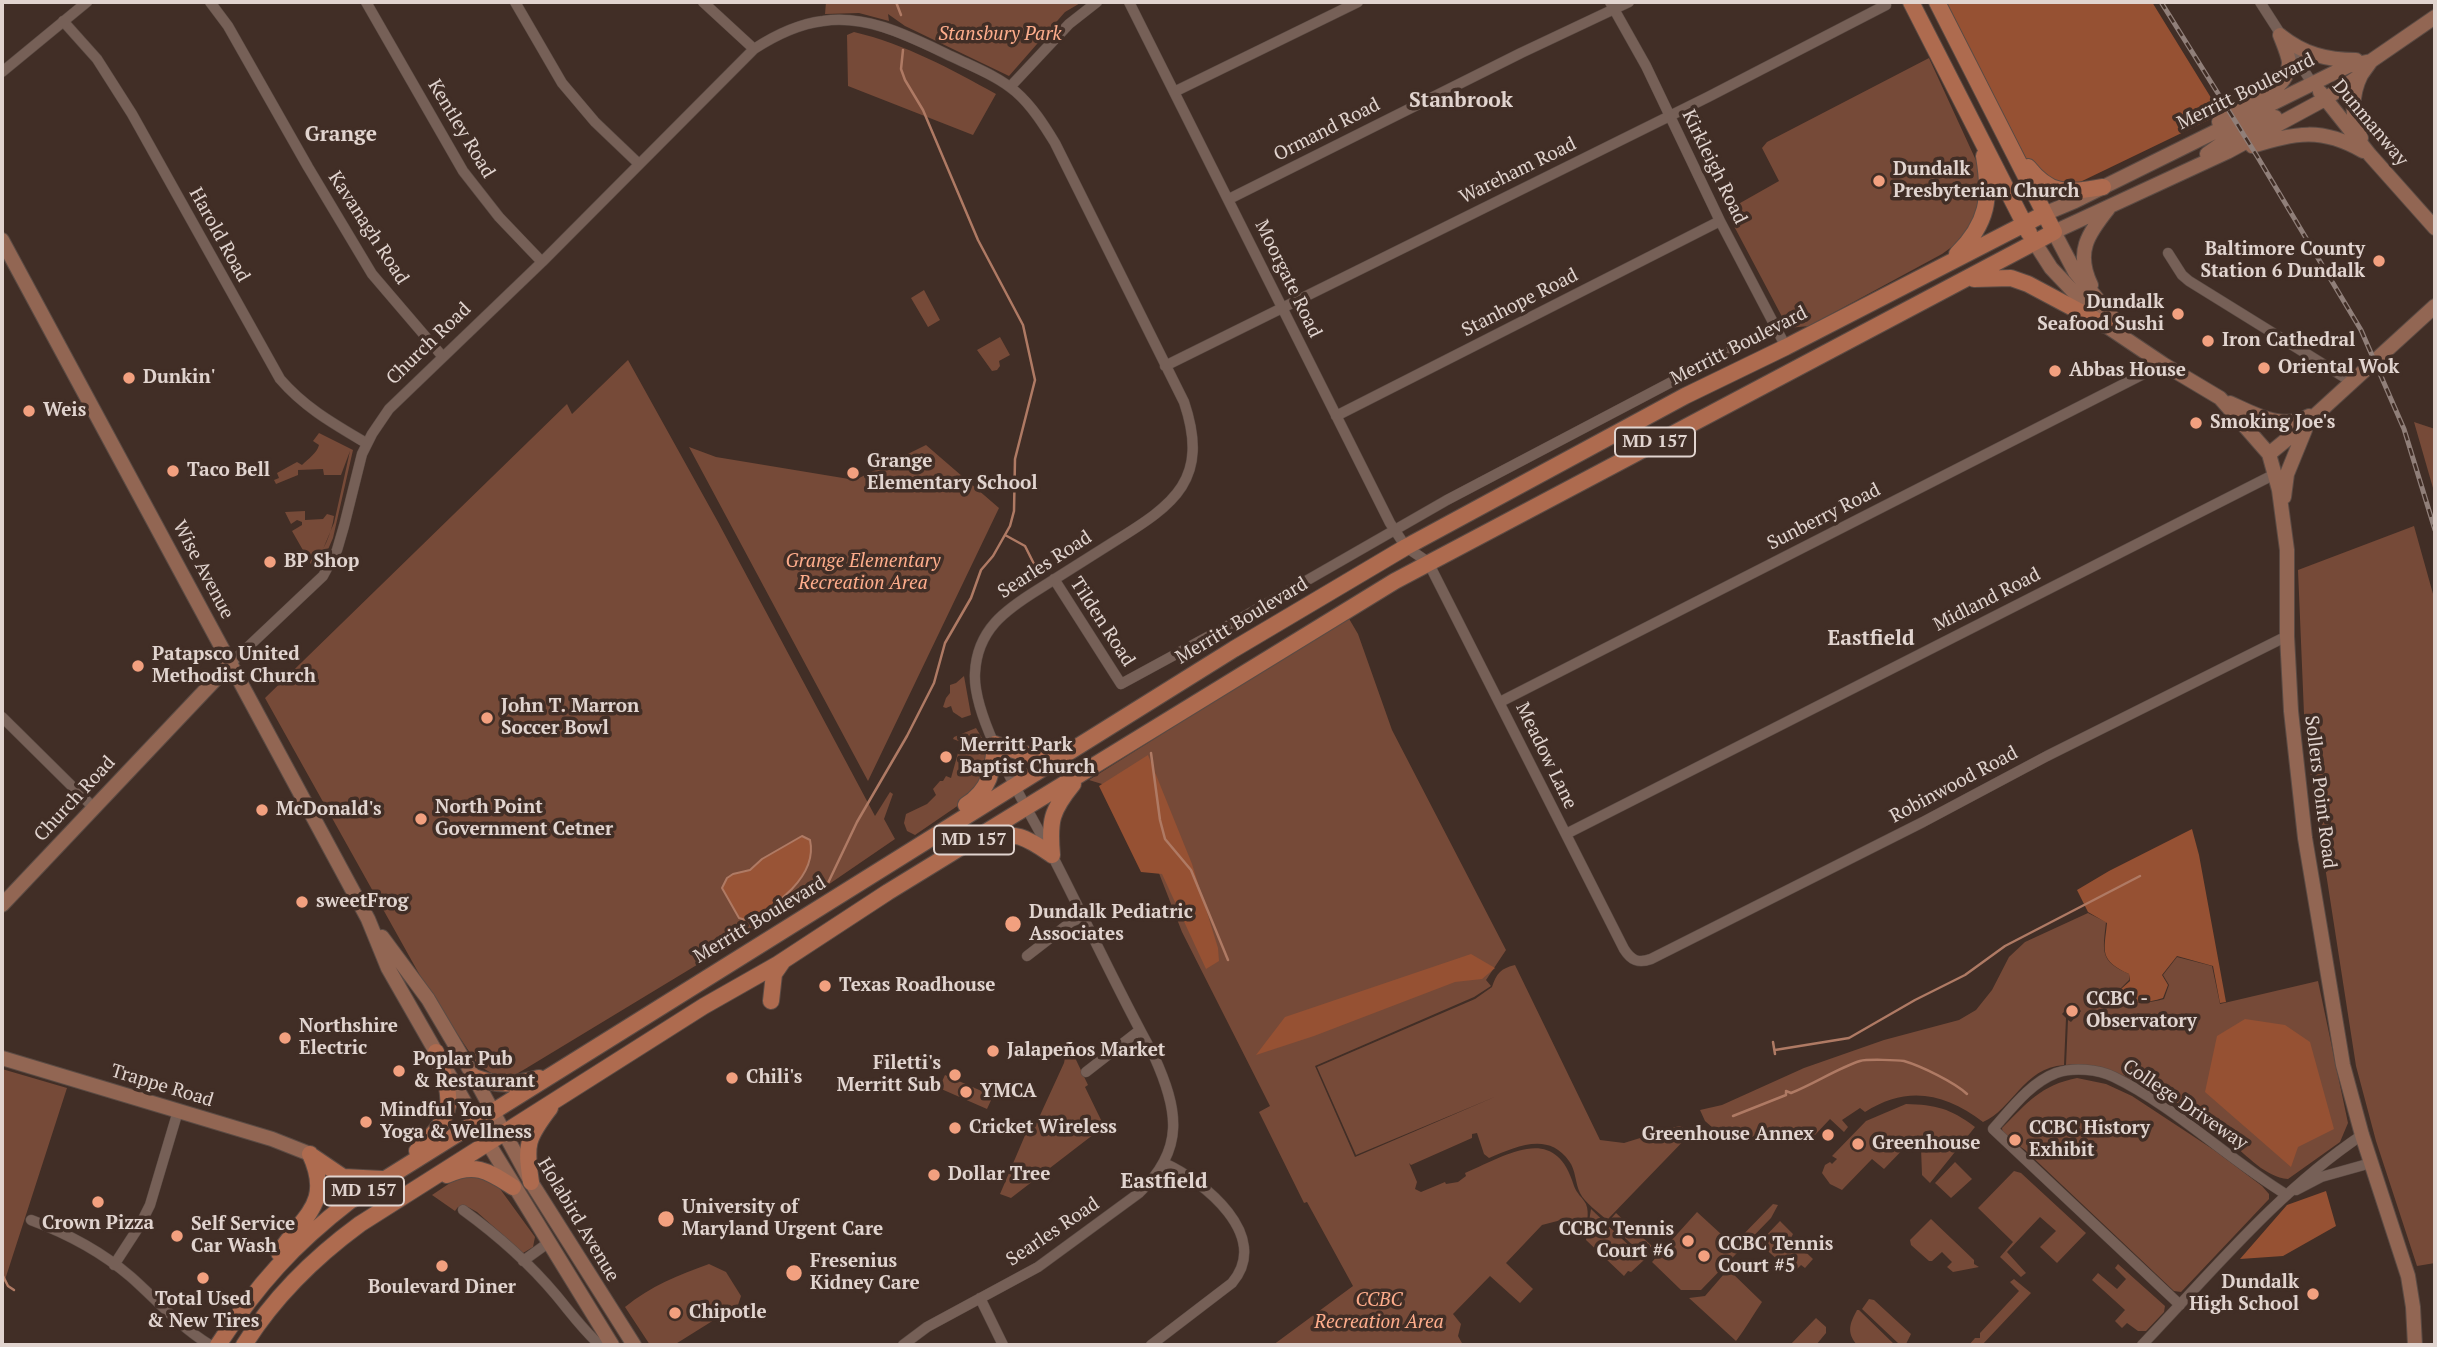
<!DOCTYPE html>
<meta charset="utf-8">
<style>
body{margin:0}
#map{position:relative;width:2437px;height:1347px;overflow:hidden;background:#412e26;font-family:"PT Serif",serif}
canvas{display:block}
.frame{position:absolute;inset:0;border:4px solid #e1d4cf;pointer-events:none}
</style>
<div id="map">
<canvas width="2437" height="1347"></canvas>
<div class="frame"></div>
</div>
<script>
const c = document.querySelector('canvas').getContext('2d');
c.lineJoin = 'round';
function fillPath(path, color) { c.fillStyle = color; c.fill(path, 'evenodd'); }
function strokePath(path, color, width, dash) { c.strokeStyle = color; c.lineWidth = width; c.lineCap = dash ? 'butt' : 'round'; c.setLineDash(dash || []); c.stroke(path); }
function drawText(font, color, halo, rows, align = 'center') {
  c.font = font + ' "PT Serif",serif'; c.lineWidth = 7; c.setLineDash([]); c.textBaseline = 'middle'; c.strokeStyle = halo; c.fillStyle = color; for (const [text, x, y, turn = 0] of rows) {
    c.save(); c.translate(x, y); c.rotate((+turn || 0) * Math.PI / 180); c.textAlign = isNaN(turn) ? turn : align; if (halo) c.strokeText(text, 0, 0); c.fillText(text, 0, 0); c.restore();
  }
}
const green = new Path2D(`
 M826 2H1082L1065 12 1009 76 905 26 888 14 889 21 859 13 825 14Z
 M854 32C905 44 951 69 996 94L973 135 848 86 847 35Z
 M1929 58 1985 180 1971 233 1942 254 1809 326 1788 328 1726 211 1779 181 1762 148 1767 142Z
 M924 290 940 320 928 327 911 298Z
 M1000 337 1010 355 999 361 1000 366 997 370 992 371 977 350Z
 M628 360 718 522 875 816 890 792 893 794 884 819 895 839 819 891 525 1069 511 1077 496 1076 478 1065 427 988 265 698 567 404 572 414Z
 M2414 422 2435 429V495Z
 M319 433 353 450 333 538 326 554 315 568 334 523 350 451 341 475H324L323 469 298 470V475L276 484 274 480 279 478 277 473 297 462 302 465C308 459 317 453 319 445L313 441Z
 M926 445 999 508 868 781 689 447 716 457 855 480Z
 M305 511V520L323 519 327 514 334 516C332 533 323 552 312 566L292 531 302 525V522L297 520 291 524 285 512Z
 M2414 526 2435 601V1263L2417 1266 2376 1141 2356 1066 2305 738 2298 570Z
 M1348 617 1358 634 1392 730 1506 950 1486 980 1491 986 1474 997 1315 1066 1355 1157 1497 1096 1356 1155 1317 1067 1475 999 1492 987C1496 974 1501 968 1515 965L1600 1140 1624 1143 1679 1126 1693 1131 1607 1220C1598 1212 1585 1203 1580 1193 1575 1183 1576 1170 1569 1161 1548 1131 1516 1147 1489 1158L1484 1154 1477 1133 1472 1134V1138L1411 1165 1409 1163 1417 1182 1415 1189 1421 1192 1445 1182 1446 1184 1458 1182 1466 1176 1465 1173C1508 1155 1555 1122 1574 1186 1577 1194 1582 1197 1586 1204 1590 1214 1586 1226 1584 1236L1565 1219 1542 1225 1506 1263 1533 1289 1520 1303 1490 1276 1453 1314 1461 1324 1458 1336 1463 1345H1273L1353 1286 1307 1202 1304 1203 1259 1112 1270 1106 1182 932 1155 863 1102 784 1089 780Z
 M964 676 971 715 962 718 953 712 951 706 946 708 943 707 946 698 950 693V685L956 683Z
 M976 728 982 738 990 758 972 796 915 835 907 831 904 823 906 814 927 804 936 795 933 789 940 781H943L946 776 951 778 961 742 953 739 954 737Z
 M2088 913 2106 922C2103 951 2099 961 2129 974V980L2120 989 2119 997C2134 1004 2147 1004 2164 999L2169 985 2163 975 2177 957 2212 966 2220 1004 2318 981 2348 1123 2340 1142 2288 1179C2265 1177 2248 1156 2230 1142 2214 1130 2196 1120 2180 1109 2143 1084 2111 1063 2066 1065L2068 1020 2071 1022 2081 1011 2072 1003 2062 1014 2066 1018 2064 1065C2023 1068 2013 1109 1983 1122 1945 1093 1907 1085 1865 1112L1860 1108 1842 1120 1848 1127 1844 1132 1830 1119 1815 1135 1808 1131 1788 1134 1774 1132 1729 1142 1705 1121 1700 1110 1722 1105 1804 1068 1884 1040 1959 1020 1976 1010 1992 990 2009 957 2025 942Z
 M1068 1043 1088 1085 1085 1087 1102 1122 1098 1131 1011 1198 1000 1194 1026 1133 1031 1135 1064 1063Z
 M2 1069 67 1088 2 1289Z
 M945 1075 993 1096 987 1109 939 1088Z
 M2077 1078 2106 1084 2132 1096 2214 1150 2262 1186 2269 1194V1199L2181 1292 2174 1291 2025 1150 2003 1134 2002 1128C2027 1103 2041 1085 2077 1078Z
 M1906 1104C1936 1105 1950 1108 1975 1127L1930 1183 1922 1175 1921 1148 1912 1140 1884 1169 1872 1159 1842 1190 1830 1184 1822 1173 1825 1165 1830 1162 1832 1164 1837 1159 1832 1156 1866 1121Z
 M1955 1162 1972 1179 1951 1198 1935 1183Z
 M2014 1171 2021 1173 2086 1233 2057 1263 2040 1247 2056 1231 2040 1217 2007 1252 2026 1273 2021 1277 2000 1257 2013 1242 1978 1208Z
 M465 1173 495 1182 535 1237 533 1247 523 1253 477 1212 468 1207 460 1210 458 1207 455 1211 432 1195Z
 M1773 1204 1778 1205 1771 1218 1701 1290H1681L1652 1262 1697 1212 1733 1245Z
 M1591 1209 1644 1260 1631 1272 1628 1271 1624 1276 1586 1240Z
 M1616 1213 1652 1246 1642 1254 1608 1222Z
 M1931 1219 1974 1260V1264L1979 1267 1953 1272 1947 1267 1952 1262 1942 1252 1932 1261H1929L1911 1245 1910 1240Z
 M1780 1221 1793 1234 1791 1238 1813 1259 1805 1268 1801 1265 1794 1272H1791L1759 1243Z
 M709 1264 726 1272 741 1296 738 1305 674 1345H650L625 1307C651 1286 678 1275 709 1264Z
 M2118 1264 2165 1306 2164 1312 2146 1331H2138L2127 1323 2122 1328 2115 1321 2125 1310 2092 1280 2098 1273 2117 1289 2126 1279 2115 1268Z
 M1730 1271 1762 1302C1753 1315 1746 1328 1736 1341L1689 1298 1705 1296 1724 1274Z
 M2014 1279 2031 1293 1982 1345H1969L1975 1338H1980V1333L2019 1291 2010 1282Z
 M1869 1299 1874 1300 1911 1334 1906 1344H1899L1862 1309Z
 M1857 1310H1859L1895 1345H1857C1846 1332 1850 1323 1857 1310Z
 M1816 1318 1826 1327V1333L1816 1345H1790Z`);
const forest = new Path2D(`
 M1946 2H2152L2221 114 2078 183 2063 185 2030 166Z
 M1148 755 1192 864 1218 948 1219 961 1206 969 1162 874 1141 872 1099 786Z
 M2192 829 2199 855 2226 1002 2220 1003 2213 966 2177 956 2162 975 2168 985 2163 998C2147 1003 2134 1004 2120 997L2121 989 2130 981 2129 974C2099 960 2104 952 2107 923L2088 912 2077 890 2109 871Z
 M1471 954 1495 968 1482 979 1455 982 1314 1036 1256 1055 1285 1017Z
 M2245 1019 2285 1025 2310 1042 2334 1129 2298 1147 2291 1167 2205 1092 2217 1036Z
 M2326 1191 2336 1226 2283 1256 2240 1259 2287 1205Z`);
const water = new Path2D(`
 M802 836 810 840C818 876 775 908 746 920L739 918 722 888 727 878 733 874 750 870 762 859Z`);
const stream = new Path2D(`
 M896 2 901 15
 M1005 535 1025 546 1036 568
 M1151 753 1160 820 1165 839 1191 870 1228 960
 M828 883 857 822 907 736 934 683 945 643 971 598 981 570 993 556 1010 526 1014 511 1015 459 1035 380 1023 325 978 240 923 110 905 80 901 69 903 50
 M1773 1042 1775 1054
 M1775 1050 1849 1038 1915 1000 1965 975 2005 946 2140 876
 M1786 1091 1791 1093C1814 1084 1838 1068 1860 1061 1867 1059 1898 1060 1904 1061 1921 1066 1954 1082 1967 1094
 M1733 1116 1786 1095V1092
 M2 1274 8 1286 14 1290`);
const street = new Path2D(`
 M210 2 228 26 308 167 372 274 443 357
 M366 2 463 171 499 217 542 262
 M515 2 562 83 595 122 639 164
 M703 2 754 49
 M1129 2 1390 523 1406 547 1428 562 1624 949C1631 960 1638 964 1651 959L1923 822 2047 756 2287 636
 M1610 2 1646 66 1720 221 1786 347
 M2260 2 2312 83
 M63 21 97 59 132 114 280 379C305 408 334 424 366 443
 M2 72 87 2
 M1010 87 1069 24 1097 2
 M1174 92 1358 2
 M1229 199 1521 53 1629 2
 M2168 253 2182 275 2189 281 2352 382
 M1165 366 1708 97 1886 5 1885 2
 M1336 416 1720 221
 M1054 579 1121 684 1224 628 1447 500 1776 327
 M231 663 323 576 337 550 344 526 362 454 372 434 389 409 542 262 754 49C774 36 798 24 823 21 870 14 914 39 955 58 976 68 999 77 1016 92 1032 106 1044 125 1055 143L1184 402C1210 479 1175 504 1115 541 1090 557 1064 573 1039 589 1005 610 977 630 975 673 972 721 1031 813 1053 857 1087 923 1118 991 1154 1056 1178 1109 1186 1149 1139 1193L1038 1267 927 1327 903 1345
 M1500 702 2163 364
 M2 717 93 807
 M1566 834 2275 474
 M1027 956 1071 922 1083 917
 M1086 1072 1140 1030
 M2296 1190 2321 1177 2371 1163
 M463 1210C496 1234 530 1264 556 1295 571 1313 583 1330 600 1345
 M31 1220C66 1233 102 1252 131 1277 157 1300 180 1327 210 1345
 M523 1261 548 1243
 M114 1265 140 1225 150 1205 178 1111
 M980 1298 1003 1345
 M2180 1305 1993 1129C2011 1109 2030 1083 2056 1073 2073 1067 2098 1069 2114 1077 2174 1106 2229 1160 2287 1195
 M1151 1345 1232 1283C1272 1236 1204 1181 1164 1163
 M2142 1345C2212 1272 2277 1192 2362 1135`);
const secondary = new Path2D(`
 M2281 36C2304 54 2326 60 2356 60
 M2361 75C2351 95 2351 118 2361 138
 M2320 92 2370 155 2435 228
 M2219 122C2240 106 2290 93 2289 62 2288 54 2283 43 2280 35
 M2252 146C2296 133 2321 127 2363 151
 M2207 154 2224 142 2275 117
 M2044 214 2075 201 2348 66 2371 61
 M2 240 368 919 388 968 488 1143 612 1345
 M2035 243 2051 268 2105 325 2163 364 2220 398 2269 454 2279 490 2287 550V636L2291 711 2305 838 2321 933 2343 1065 2362 1135 2408 1276 2413 1307 2415 1345
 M2091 285C2075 252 2088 234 2108 209
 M2123 330 2075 272 2054 232 2227 152 2325 99 2361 75 2371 61 2435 17
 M2230 403C2254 414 2283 431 2309 416
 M2269 454 2308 422 2435 306
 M2284 497 2287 474 2305 430
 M2 905 231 663
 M382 937 428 999 474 1077 531 1182 634 1345
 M2 1058 272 1139 310 1154`);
const primary = new Path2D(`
 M1911 2 2029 233
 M2028 167C2052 197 2068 192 2103 187
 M1957 254C1988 223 1991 198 1984 156
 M1974 279 2011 278 2028 284 2105 325
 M966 805C990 790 993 770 995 744L1029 755 1063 752
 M987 842C1013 827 1030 840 1052 855
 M1052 855C1049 821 1051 811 1073 784
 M771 1001 774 974 783 961
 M474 1077C498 1086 515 1085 539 1078
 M417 1151C456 1112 454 1103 436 1052
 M312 1156 343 1177 382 1179
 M447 1175C476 1162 489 1172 513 1187
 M531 1182C525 1144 527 1138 550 1108
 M279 1253C303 1215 333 1204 310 1154
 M218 1345C257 1285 293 1245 350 1201L1234 649 1406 547 1685 396 1786 347 2044 214
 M244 1345C274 1297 315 1257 360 1224L704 1006 778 964 888 892 1395 581 2054 232 1937 2`);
const rail = new Path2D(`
 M2161 2 2257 156 2361 330 2404 429 2435 530`);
const markers = [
 [1879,181,7,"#f2a07f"],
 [2379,261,7,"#f2a07f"],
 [2178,314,7,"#f2a07f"],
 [2208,341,7,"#f2a07f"],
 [2264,368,7,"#f2a07f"],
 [2055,371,7,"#f2a07f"],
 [129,378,7,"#f2a07f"],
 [29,411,7,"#f2a07f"],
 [2196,423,7,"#f2a07f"],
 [173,471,7,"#f2a07f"],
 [853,473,7,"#f2a07f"],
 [270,562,7,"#f2a07f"],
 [138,666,7,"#f2a07f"],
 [487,718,7,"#f2a07f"],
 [946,757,7,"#f2a07f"],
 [262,810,7,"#f2a07f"],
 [421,819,7,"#f2a07f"],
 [302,902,7,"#f2a07f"],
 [1013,924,9,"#f2a07f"],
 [825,986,7,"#f2a07f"],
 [2072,1011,7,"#f2a07f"],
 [285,1038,7,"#f2a07f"],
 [993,1051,7,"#f2a07f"],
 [399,1071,7,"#f2a07f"],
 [955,1075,7,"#f2a07f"],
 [732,1078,7,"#f2a07f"],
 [966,1092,7,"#f2a07f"],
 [366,1122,7,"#f2a07f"],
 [955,1128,7,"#f2a07f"],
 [1828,1135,7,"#f2a07f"],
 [2015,1140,7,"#f2a07f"],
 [1858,1144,7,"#f2a07f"],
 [934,1175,7,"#f2a07f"],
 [98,1202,7,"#f2a07f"],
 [666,1219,9,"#f2a07f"],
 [177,1236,7,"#f2a07f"],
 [1688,1241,7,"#f2a07f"],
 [1704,1256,7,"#f2a07f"],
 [442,1266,7,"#f2a07f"],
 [794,1273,9,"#f2a07f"],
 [203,1278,7,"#f2a07f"],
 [2313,1294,7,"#f2a07f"],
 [675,1313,7,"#f2a07f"]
];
const shields = [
 [1655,442,80],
 [974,840,80],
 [364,1191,80]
];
const shieldNames = [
 ["MD 157",1655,442],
 ["MD 157",974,840],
 ["MD 157",364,1191]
];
const parkNames = [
 ["Stansbury Park",1000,35],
 ["Grange Elementary",863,562],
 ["Recreation Area",863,584],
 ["CCBC",1379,1301],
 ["Recreation Area",1379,1323]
];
const streetNames = [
 ["Merritt Boulevard",2246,92,-26],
 ["Dunmanway",2370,123,50],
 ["Kentley Road",461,129,59],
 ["Ormand Road",1327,130,-27],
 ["Kirkleigh Road",1714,167,64],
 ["Wareham Road",1518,171,-26],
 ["Kavanagh Road",368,228,57],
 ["Harold Road",219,235,61],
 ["Moorgate Road",1288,279,64],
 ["Stanhope Road",1520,303,-27],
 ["Church Road",429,344,-44],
 ["Merritt Boulevard",1739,346,-27],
 ["Sunberry Road",1824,517,-27],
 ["Searles Road",1045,565,-33],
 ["Wise Avenue",203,570,62],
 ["Midland Road",1987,600,-27],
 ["Merritt Boulevard",1242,621,-31],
 ["Tilden Road",1102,622,57],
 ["Meadow Lane",1546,756,64],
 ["Robinwood Road",1954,785,-28],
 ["Sollers Point Road",2320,792,83],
 ["Church Road",75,799,-47],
 ["Merritt Boulevard",760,920,-31],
 ["Trappe Road",162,1086,17],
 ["College Driveway",2185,1105,34],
 ["Holabird Avenue",578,1220,59],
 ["Searles Road",1053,1232,-34]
];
const poiNames = [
 ["Dundalk",1893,170],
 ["Presbyterian Church",1893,192],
 ["Baltimore County",2365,250,"right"],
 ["Station 6 Dundalk",2365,272,"right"],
 ["Dundalk",2164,303,"right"],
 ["Seafood Sushi",2164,325,"right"],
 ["Iron Cathedral",2222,341],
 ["Oriental Wok",2278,368],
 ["Abbas House",2069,371],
 ["Dunkin'",143,378],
 ["Weis",43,411],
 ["Smoking Joe's",2210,423],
 ["Grange",867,462],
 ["Elementary School",867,484],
 ["Taco Bell",187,471],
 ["BP Shop",284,562],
 ["Patapsco United",152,655],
 ["Methodist Church",152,677],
 ["John T. Marron",501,707],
 ["Soccer Bowl",501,729],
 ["Merritt Park",960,746],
 ["Baptist Church",960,768],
 ["North Point",435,808],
 ["Government Cetner",435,830],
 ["McDonald's",276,810],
 ["sweetFrog",316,902],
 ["Dundalk Pediatric",1029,913],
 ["Associates",1029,935],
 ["Texas Roadhouse",839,986],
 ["CCBC -",2086,1000],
 ["Observatory",2086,1022],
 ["Northshire",299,1027],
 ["Electric",299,1049],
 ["Jalapeños Market",1007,1051],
 ["Poplar Pub",413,1060],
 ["& Restaurant",413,1082],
 ["Filetti's",941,1064,"right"],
 ["Merritt Sub",941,1086,"right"],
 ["Chili's",746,1078],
 ["YMCA",980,1092],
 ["Mindful You",380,1111],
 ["Yoga & Wellness",380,1133],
 ["Cricket Wireless",969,1128],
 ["CCBC History",2029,1129],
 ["Exhibit",2029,1151],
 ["Greenhouse Annex",1814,1135,"right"],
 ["Greenhouse",1872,1144],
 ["Dollar Tree",948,1175],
 ["University of",682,1208],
 ["Maryland Urgent Care",682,1230],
 ["Crown Pizza",98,1224,"center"],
 ["Self Service",191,1225],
 ["Car Wash",191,1247],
 ["CCBC Tennis",1674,1230,"right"],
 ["Court #6",1674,1252,"right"],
 ["CCBC Tennis",1718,1245],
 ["Court #5",1718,1267],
 ["Fresenius",810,1262],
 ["Kidney Care",810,1284],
 ["Dundalk",2299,1283,"right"],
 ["High School",2299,1305,"right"],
 ["Boulevard Diner",442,1288,"center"],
 ["Total Used",203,1300,"center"],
 ["& New Tires",203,1322,"center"],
 ["Chipotle",689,1313]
];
const neighbourhoodNames = [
 ["Stanbrook",1461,101],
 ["Grange",341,135],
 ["Eastfield",1871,639],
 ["Eastfield",1164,1182]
];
fillPath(green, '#764a38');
fillPath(forest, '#965133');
fillPath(water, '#995436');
strokePath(water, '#af7a64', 2);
strokePath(stream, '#af7a64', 2.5);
strokePath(street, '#5b4b44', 11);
strokePath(secondary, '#5b4b44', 16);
strokePath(primary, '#5b4b44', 18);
strokePath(street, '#766057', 10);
strokePath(secondary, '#926653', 14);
strokePath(primary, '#ae6b4f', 16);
strokePath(rail, '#907f79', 5);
strokePath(rail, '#412e26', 2.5, [8]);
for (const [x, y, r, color] of markers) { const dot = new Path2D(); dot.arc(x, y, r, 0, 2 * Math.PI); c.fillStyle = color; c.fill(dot); strokePath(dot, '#412e26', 2.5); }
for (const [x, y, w] of shields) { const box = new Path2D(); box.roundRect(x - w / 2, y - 14.5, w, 29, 5); c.fillStyle = '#412e26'; c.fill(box); strokePath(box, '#e1d4cf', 2); }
drawText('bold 18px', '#e1d4cf', null, shieldNames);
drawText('italic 19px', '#fead8c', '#412e26', parkNames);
drawText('19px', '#e1d4cf', '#412e26', streetNames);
drawText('bold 19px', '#e1d4cf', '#412e26', poiNames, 'left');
drawText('bold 21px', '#e1d4cf', '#412e26', neighbourhoodNames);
</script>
